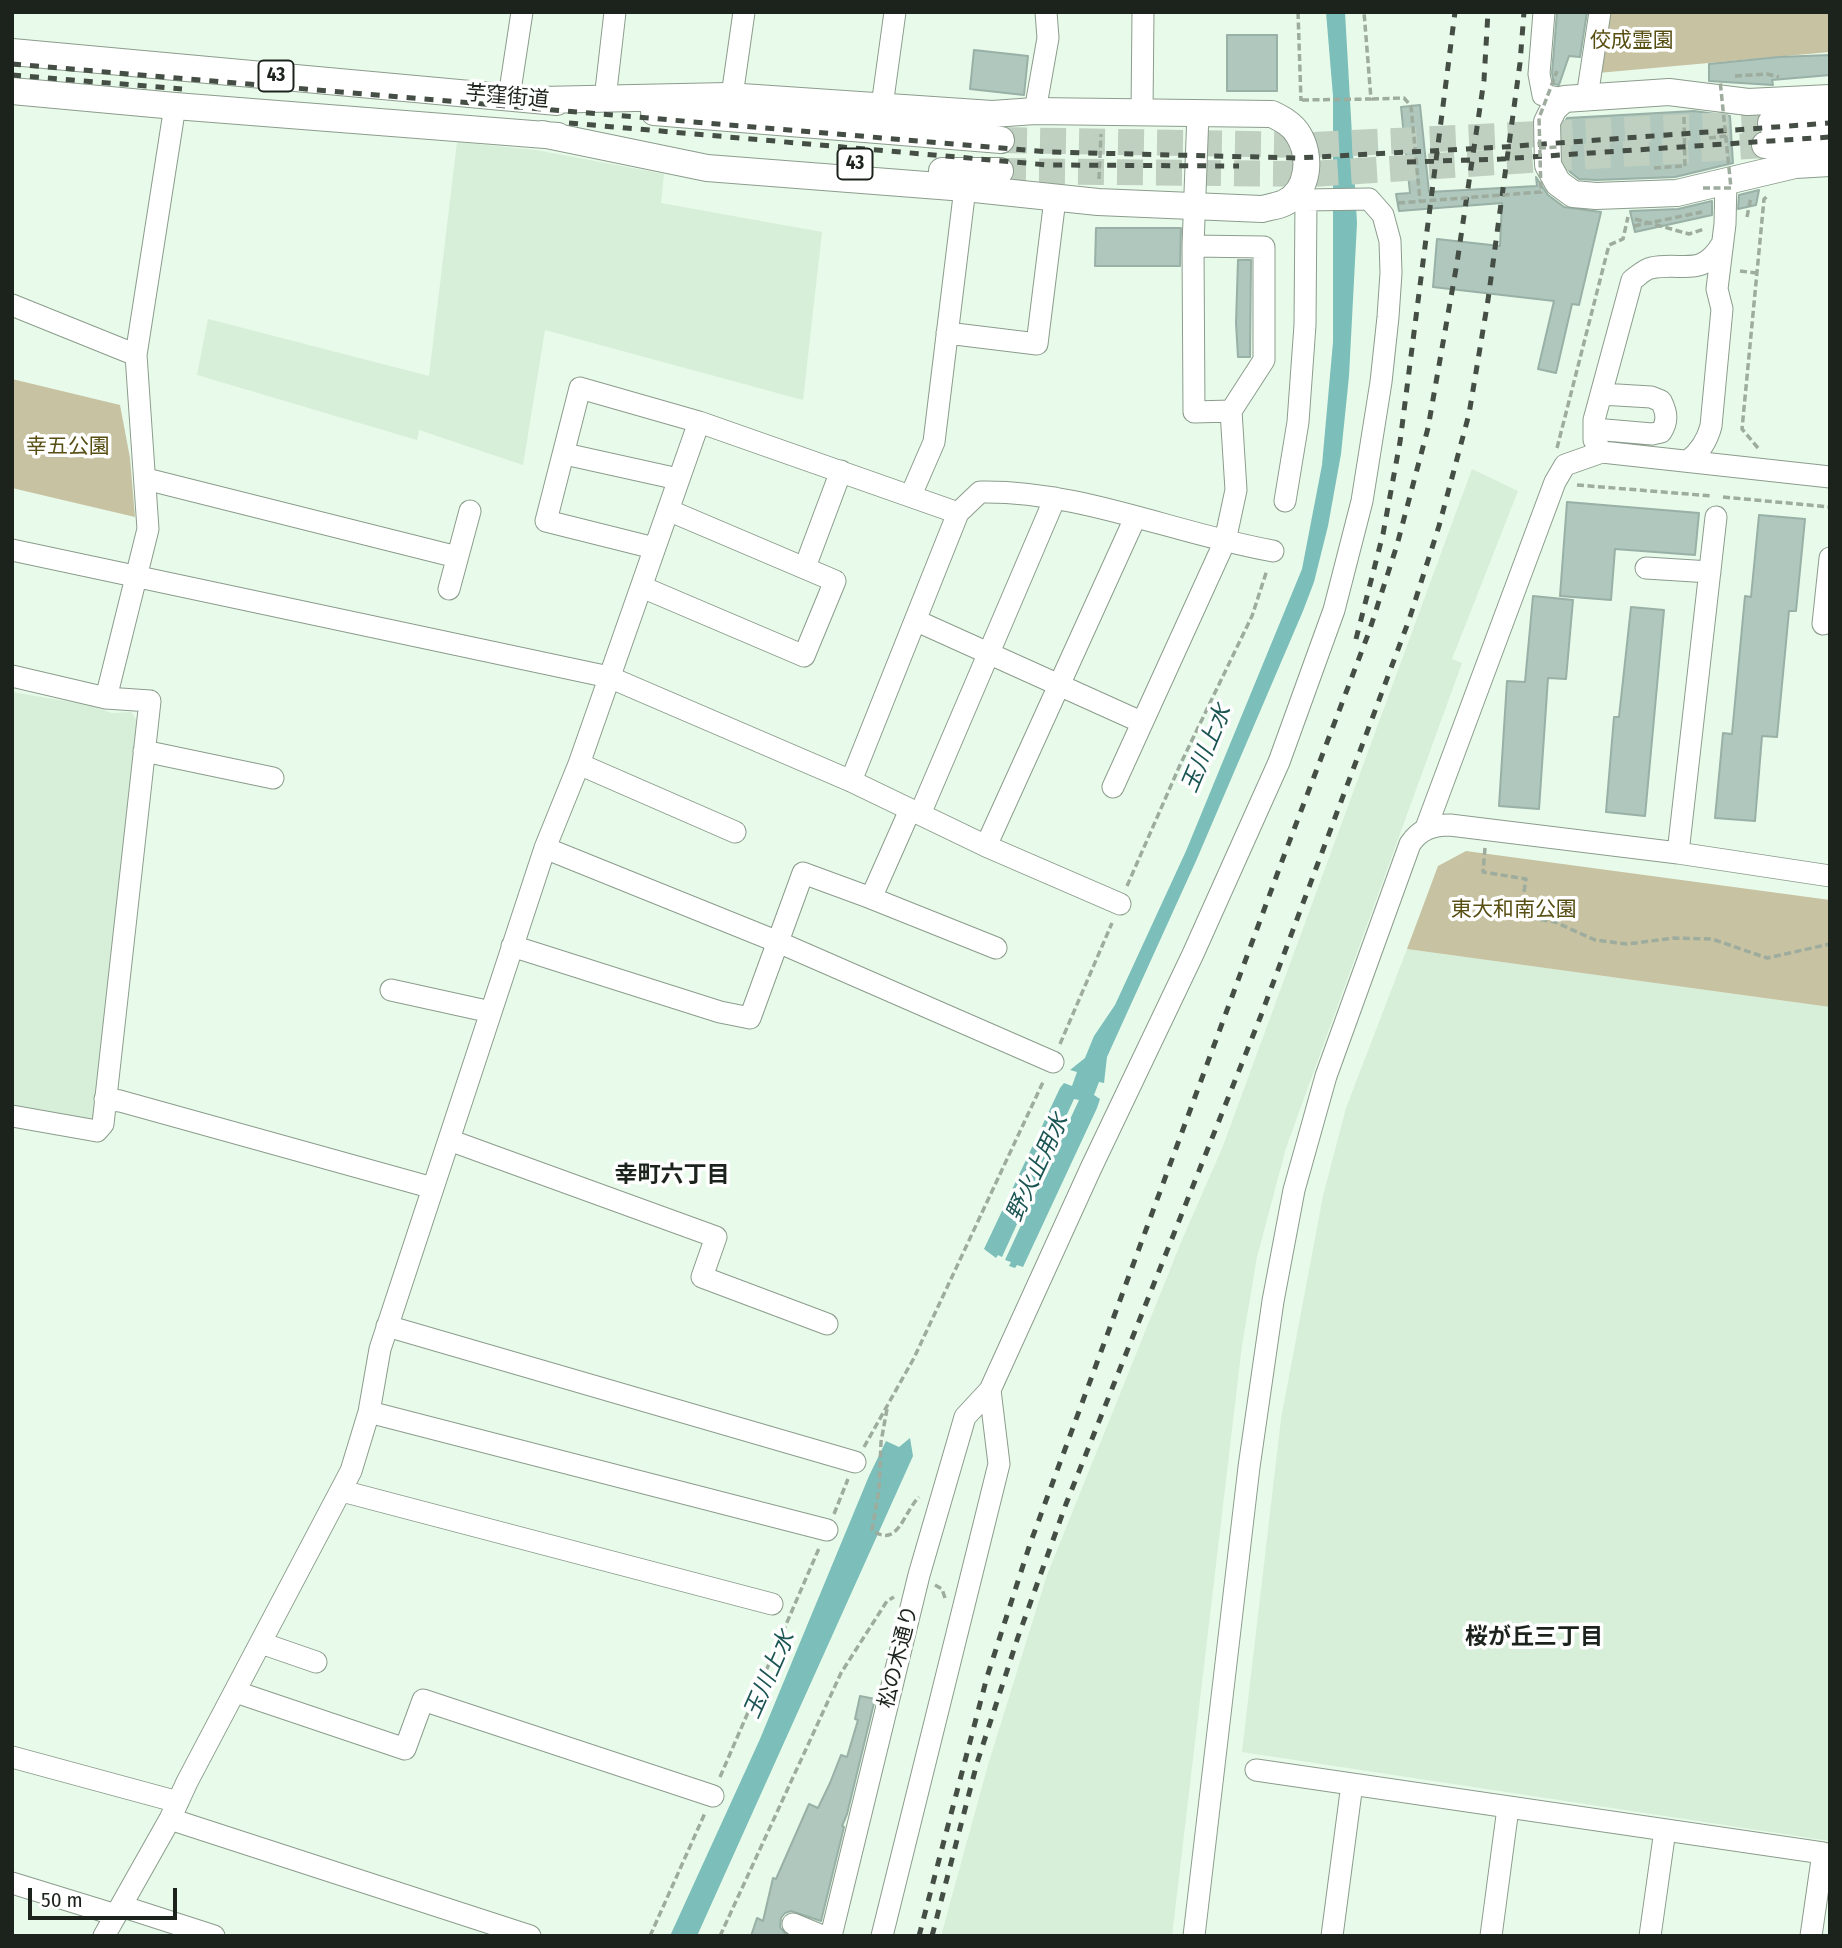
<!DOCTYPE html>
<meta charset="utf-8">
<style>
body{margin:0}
#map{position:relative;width:1842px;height:1948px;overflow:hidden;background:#e8fae9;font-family:"Fira Sans Condensed",sans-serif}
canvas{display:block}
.frame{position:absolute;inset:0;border:14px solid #1c231c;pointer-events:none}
.scale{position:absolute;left:28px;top:1888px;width:149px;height:32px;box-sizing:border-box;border:4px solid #1c231c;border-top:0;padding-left:9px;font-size:21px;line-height:24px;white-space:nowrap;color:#1c231c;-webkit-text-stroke:5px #fff;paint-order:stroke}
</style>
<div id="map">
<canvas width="1842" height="1948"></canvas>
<div class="frame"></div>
<div class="scale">50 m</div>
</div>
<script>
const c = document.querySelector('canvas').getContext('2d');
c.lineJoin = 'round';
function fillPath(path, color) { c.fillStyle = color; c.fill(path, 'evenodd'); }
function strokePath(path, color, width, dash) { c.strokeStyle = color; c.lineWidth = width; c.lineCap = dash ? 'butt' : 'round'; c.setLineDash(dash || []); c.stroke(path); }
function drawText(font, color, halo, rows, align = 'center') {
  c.font = font + ' "Fira Sans Condensed","Noto Sans JP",sans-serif'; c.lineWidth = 7; c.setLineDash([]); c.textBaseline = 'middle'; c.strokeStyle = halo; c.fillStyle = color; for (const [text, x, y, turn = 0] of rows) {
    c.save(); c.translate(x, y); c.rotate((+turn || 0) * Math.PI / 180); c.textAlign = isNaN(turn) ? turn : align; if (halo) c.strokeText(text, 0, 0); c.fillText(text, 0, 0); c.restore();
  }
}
const built = new Path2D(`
 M457 142 536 150 664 174 661 203 822 232 803 400 545 330 523 465 419 430 417 440 197 375 208 319 429 376Z
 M1472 469 1518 491 1452 659 1462 663 1286 1148 1257 1257 1242 1345 1172 1936H941L988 1765 1047 1575 1182 1240 1223 1146Z
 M12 692 89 705 112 713 131 712 140 725 94 1122 12 1114Z
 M1407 949 1830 1007V1841L1242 1752 1281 1419 1323 1196 1346 1108Z`);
const green = new Path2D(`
 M1608 12H1830V52L1598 73Z
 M12 379 120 405 130 458 135 517 12 488Z
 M1466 851 1830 900V1007L1407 949 1438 866Z`);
const water = new Path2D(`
 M1326 12H1345L1357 223 1349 376 1341 454 1328 526 1314 582 1303 611 1196 861 1107 1057 1104 1083 1099 1082 1094 1095 1100 1099 1097 1108 1023 1267 1017 1265 1015 1268 1009 1266 1011 1262 1005 1260 1079 1100 1074 1099 1002 1257 998 1255 996 1258 984 1249 1060 1088 1064 1083 1072 1086 1077 1072 1070 1070 1085 1058 1094 1036 1115 1005 1186 851 1302 569 1322 465 1333 342V96Z
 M910 1438 913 1456 697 1936H670L760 1739 869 1476 886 1441 899 1447Z`);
const building = new Path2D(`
 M1557 12H1587L1580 57 1569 56 1559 85 1554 84 1552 73Z
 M1227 35H1277V91H1227Z
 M974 50 1028 56 1024 95 970 89Z
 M1830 55V75L1772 80 1773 85 1709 81V64L1779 57Z
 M1420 105 1429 192 1537 186 1536 177 1548 195 1564 207 1601 212 1579 305 1572 304 1556 373 1538 369 1554 301 1433 287 1437 239 1500 246 1502 203 1399 211 1396 194 1410 193 1401 107Z
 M1694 111 1730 116 1733 163 1675 177 1596 180 1579 179 1570 172 1564 161 1563 126 1567 118Z
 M1759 190 1756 205 1738 209 1739 195Z
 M1712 201V215L1635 232 1630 211 1678 209Z
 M1096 228H1181L1180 266H1095Z
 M1238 260H1251L1250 357H1238L1236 323Z
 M1567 502 1699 513 1695 555 1615 549 1611 600 1560 596Z
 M1759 515 1805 519 1796 611H1789L1777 737 1762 736 1755 821 1715 818 1723 733 1732 734 1745 596 1751 597Z
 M1533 596 1573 600 1566 679 1548 678 1539 809 1499 806 1507 681 1525 682Z
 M1631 607 1664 610 1645 816 1606 812 1614 717H1619Z
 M860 1696 875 1699 847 1814 842 1826 844 1827 821 1921 791 1911 785 1913 781 1918 780 1927 787 1936H751L757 1918 763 1921 773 1878 776 1879 809 1804 818 1808 830 1783 841 1755 847 1757 858 1720 855 1719Z`);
const majorTunnel = new Path2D(`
 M1001 140 1311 145 1771 123
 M1000 171 1312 174 1765 145`);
const path = new Path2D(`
 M1298 12 1301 101
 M1735 76 1767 74 1779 77
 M1372 99 1404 98 1411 106 1420 201
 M1302 100 1371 99 1364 12
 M1684 117 1685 169
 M1709 138 1726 136
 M1654 168 1684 166
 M1099 179 1101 134
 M1747 217 1751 197
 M1635 219 1689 234 1704 229
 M1740 271 1756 273
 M1557 448 1609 245 1623 239 1628 217
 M1758 448 1742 429 1764 199 1769 195
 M1577 485 1712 496
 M1723 497 1830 507
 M1485 848 1483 872 1526 879 1520 916 1555 922 1595 940 1627 944 1674 938 1712 939 1767 958 1830 944
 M1127 886 1180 765 1252 616 1267 570
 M1060 1044 1112 923
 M887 1409 881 1442 879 1490 872 1530C898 1549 903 1513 919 1497
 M864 1447 914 1358 1044 1080
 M834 1514 848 1479
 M935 1585 942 1589 945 1598
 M720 1777 820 1546
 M650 1936 705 1813
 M720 1936 841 1673 887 1601 894 1597`);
const minor = new Path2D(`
 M1544 12 1539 74 1543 95 1564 99
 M732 96 744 12
 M509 97 522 12
 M1587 97 1600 12
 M605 99 615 12
 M882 106 895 12
 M1035 111 1048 38 1046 12
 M1142 112 1143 12
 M1193 246 1264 247V360L1231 411
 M12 305 136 355
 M947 333 1037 344 1055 199
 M1594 429 1652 434 1661 432C1668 421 1667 413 1661 401L1651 397 1601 394
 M1602 452 1594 440V420L1632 280C1638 276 1645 269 1651 268 1683 261 1701 279 1722 244
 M565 454 678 479
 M1688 461C1700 452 1707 441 1711 426L1722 309 1717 289 1725 224 1726 181
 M146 479 457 557
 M911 495 934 442 965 188
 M1285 501 1298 422 1305 325 1306 200
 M654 548 546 521 580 388 699 422 958 513
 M12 550 609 677 851 781 986 846 1120 904
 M805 567 841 471
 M1646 568 1710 572
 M642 587 804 656 835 581 668 510
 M449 589 470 511
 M917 621 1141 722
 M1823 624 1830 558
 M12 676 106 698 150 701 103 1124 97 1131 12 1116
 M106 698 148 529 136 355 175 106
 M144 751 273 778
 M579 764 735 832
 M851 781 958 513 980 492C1079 490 1176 534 1273 551
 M1113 787 1225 541 1236 490 1231 411 1194 412 1193 246 1198 113
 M920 814 1055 498
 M1426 828 1555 482 1565 465 1602 452 1830 477
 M986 846 1135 518
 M545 848 778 942 1053 1062
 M1678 853 1716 517
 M871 898 996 948
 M512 946 720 1012 750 1018 803 873 871 898 910 810
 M391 990 491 1012
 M105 1099 120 1101 433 1188
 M449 1140 716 1237 702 1277 827 1324
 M387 1326 855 1462
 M369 1412 827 1530
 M342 1491 772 1604
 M261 1643 316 1662
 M236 1692 405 1749 423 1700 713 1796
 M12 1757 178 1802
 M1256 1770 1823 1853 1811 1936
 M170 1819 530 1936
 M12 1883 116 1915
 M121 1906 214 1936
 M793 1924 822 1936
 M104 1936 170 1819 187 1782 351 1471 369 1412 380 1349 545 848 579 764 699 422
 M831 1936 919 1575 965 1417 990 1390
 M882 1936 999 1464 990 1390 1091 1168 1193 954 1279 762 1334 610 1362 501 1381 382 1388 317 1391 273 1390 241 1383 215 1369 199 1306 200 1294 196
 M1194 1936 1249 1467 1273 1301 1294 1190 1326 1076 1410 844C1420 829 1433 825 1450 825L1678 853 1830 876
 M1332 1936 1352 1784
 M1491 1936 1508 1808
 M1650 1936 1665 1830`);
const major = new Path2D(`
 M12 52 557 102
 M12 91 175 106 558 136
 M1830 98 1748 102 1669 92 1564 99 1554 108 1547 122 1548 165 1558 183 1573 194 1596 196 1677 193 1795 165 1830 163
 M541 100 727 96 992 114 1035 111 1272 114C1282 119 1292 124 1298 134 1312 156 1309 192 1284 203 1278 206 1269 207 1262 209L1098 202 965 188 707 168 542 134
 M654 112 1001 140
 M1771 123 1830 120
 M1765 145 1830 141
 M942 171H1000`);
const rail = new Path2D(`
 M12 64 1048 152 1297 158 1503 147 1830 123
 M12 75 182 89
 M569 123 1048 165 1239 166
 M1407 162 1501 159 1830 137
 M1356 639 1383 534 1400 442 1455 12
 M919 1936 987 1677 1030 1544 1285 853 1369 632 1397 545 1428 428 1457 263 1484 80 1488 12
 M932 1936 977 1763 1018 1637 1066 1504 1260 1018 1409 620 1439 526 1469 414 1488 300 1520 63 1524 12`);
const pathBridge = new Path2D(`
 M1539 148 1558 147
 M1703 188H1731L1720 80
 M1398 203 1541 192 1539 118 1557 71
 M1634 226 1702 212`);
const shields = [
 [276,76,35],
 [855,164,35]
];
const shieldNames = [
 ["43",276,76],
 ["43",855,164]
];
const parkNames = [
 ["佼成霊園",1632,41],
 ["幸五公園",68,447],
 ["東大和南公園",1514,910]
];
const streetNames = [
 ["芋窪街道",507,97,5],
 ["松の木通り",899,1657,-76]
];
const waterNames = [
 ["玉川上水",1207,749,-67],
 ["野火止用水",1038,1168,-65],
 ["玉川上水",770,1675,-66]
];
const neighbourhoodNames = [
 ["幸町六丁目",672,1176],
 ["桜が丘三丁目",1534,1638]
];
fillPath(built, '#d7efd8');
fillPath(green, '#c7c2a2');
fillPath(water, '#7bbeba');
fillPath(building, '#afc7bd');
strokePath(building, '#98b0a6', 2);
strokePath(majorTunnel, '#bfcfc0', 26, [26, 13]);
strokePath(minor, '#8b9c8c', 23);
strokePath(major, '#8b9c8c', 28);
strokePath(path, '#9eac9e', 3.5, [7, 3.5]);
strokePath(minor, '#fff', 21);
strokePath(major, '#fff', 26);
strokePath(rail, '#454e45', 5, [9, 9]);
strokePath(pathBridge, '#9eac9e', 3.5, [7, 3.5]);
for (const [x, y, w] of shields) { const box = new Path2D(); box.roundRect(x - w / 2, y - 15.5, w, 31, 5); c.fillStyle = '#fff'; c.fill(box); strokePath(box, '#1c231c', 2); }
drawText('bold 19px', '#1c231c', null, shieldNames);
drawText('21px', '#584f13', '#fff', parkNames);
drawText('21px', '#1c231c', '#fff', streetNames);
drawText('italic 23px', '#1b5553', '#fff', waterNames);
drawText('bold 23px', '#1c231c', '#fff', neighbourhoodNames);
</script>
